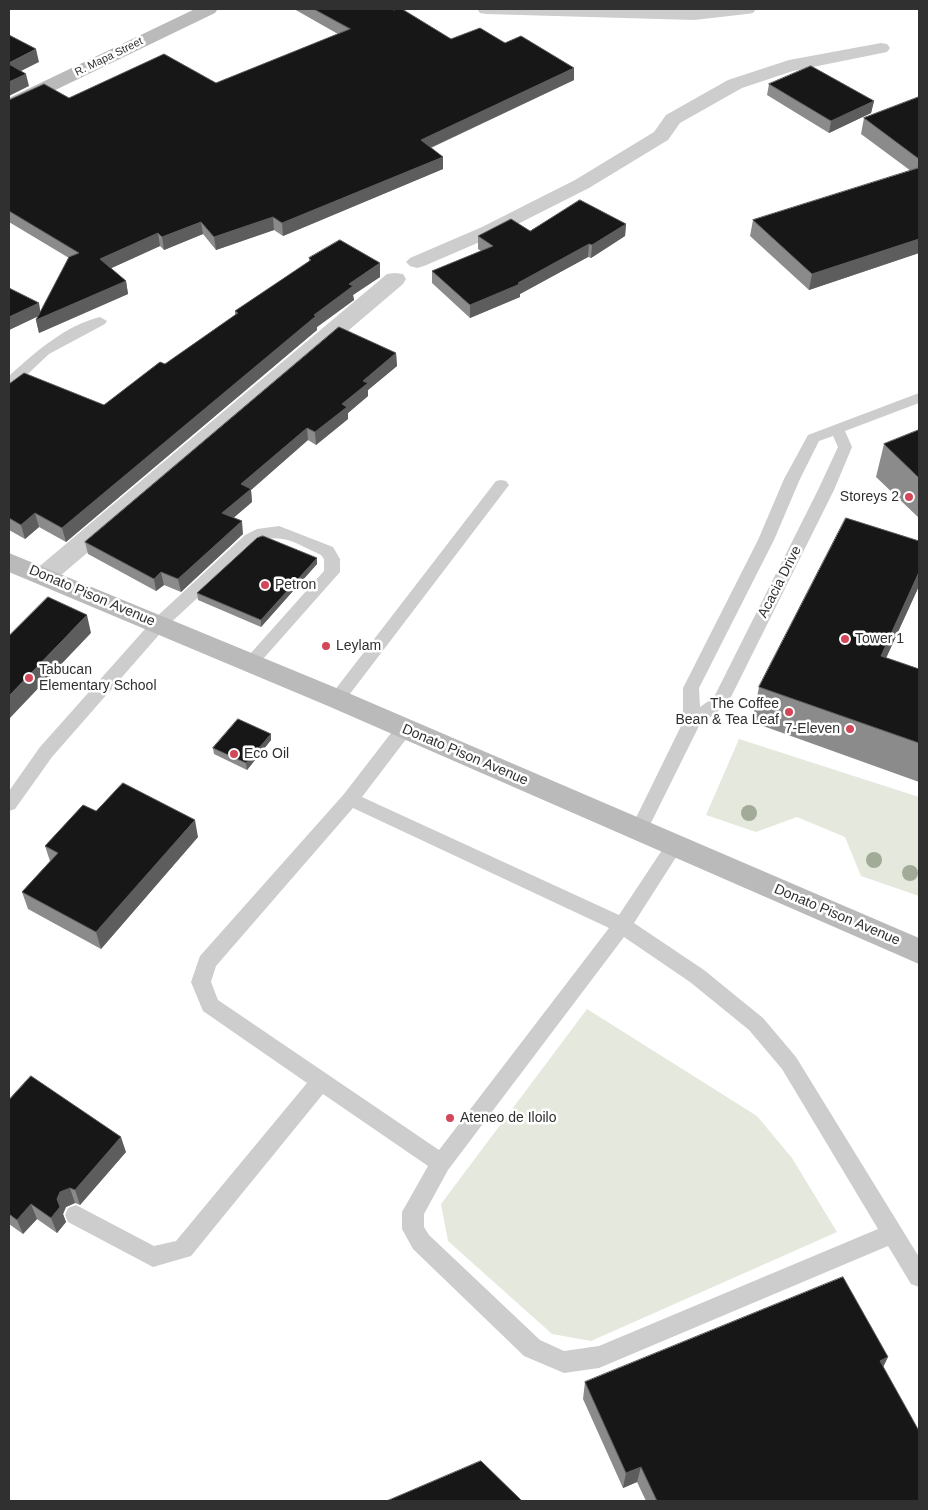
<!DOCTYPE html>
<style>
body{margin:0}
#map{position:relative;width:928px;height:1510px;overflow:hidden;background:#fff;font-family:Arial,sans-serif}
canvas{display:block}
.frame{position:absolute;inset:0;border:10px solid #303030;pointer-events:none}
</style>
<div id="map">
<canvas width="928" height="1510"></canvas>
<div class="frame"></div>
</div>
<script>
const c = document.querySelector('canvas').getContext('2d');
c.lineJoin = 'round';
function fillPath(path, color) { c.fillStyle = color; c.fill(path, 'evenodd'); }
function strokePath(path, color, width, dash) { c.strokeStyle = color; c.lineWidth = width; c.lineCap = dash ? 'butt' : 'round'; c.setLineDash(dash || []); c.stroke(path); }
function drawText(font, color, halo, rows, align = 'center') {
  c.font = font + ' Arial,sans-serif'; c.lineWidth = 5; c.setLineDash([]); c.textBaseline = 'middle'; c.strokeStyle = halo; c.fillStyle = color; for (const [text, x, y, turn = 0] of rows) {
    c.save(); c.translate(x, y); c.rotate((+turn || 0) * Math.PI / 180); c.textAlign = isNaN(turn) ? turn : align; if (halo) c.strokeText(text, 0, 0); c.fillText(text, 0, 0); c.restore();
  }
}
const green = new Path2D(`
 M739 739 919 797V896L861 876 845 837 797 817 756 832 706 815Z
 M587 1009 757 1116 792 1158 837 1232 591 1341 552 1334 448 1241 441 1204Z`);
const service = new Path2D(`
 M100 317 107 321 105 324 49 354 14 387 9 388V376C34 353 66 325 100 317Z
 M919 393V403L845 431 852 447 834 490 729 701 726 705 699 726 645 835 639 837 633 835 630 830 683 722V688L758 540 784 479 808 435ZM833 436 838 447 818 490 714 697 700 707 699 688 774 540 800 479 819 441Z
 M501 480 506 481 509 485 506 489 343 703 337 705 331 703 328 699 331 695 496 481Z
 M279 526 333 547 340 559V572L256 667 250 669 244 667 242 663 324 571V559L321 555C298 545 281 531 257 543L165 628 52 757 15 809 9 811V791L40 747 153 620 245 535 257 529Z
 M404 722 410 724 413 729 410 734 362 797 619 915 668 841 674 839 680 841 683 846 680 851 634 923 704 970 763 1018 796 1057 919 1257V1287L911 1284 888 1246 599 1368 564 1373 524 1356 413 1249 402 1229V1212L428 1166 323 1094 191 1256 153 1267 68 1222 65 1215 68 1208 76 1205 154 1246 176 1241 307 1083 203 1011 191 982 200 956 344 794 398 724ZM353 808 609 928 439 1150 218 1000 211 982 216 966ZM624 937 690 982 749 1030 782 1069 878 1229 599 1346 564 1351 540 1340 429 1235 424 1227V1214L448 1170Z`);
const minor = new Path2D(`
 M477 9H756L753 13 747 14 694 20 486 14 480 13Z
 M881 43 887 44 890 48 887 52 793 71 742 88 680 123 668 140 589 188 496 235 424 266 417 268 410 266 406 262 410 258 482 227 575 180 654 132 666 115 728 80 789 60Z
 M395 273 403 274 406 279 403 284 53 582 44 585 35 582 31 576 35 570 387 274Z`);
const secondary = new Path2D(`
 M195 9H218L215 13 16 109 9 111V98Z
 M9 553 346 692 919 938V964L328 706 9 572Z`);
const trees = [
 [749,813],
 [874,860],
 [910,873]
];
const wall = new Path2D(`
 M294 9H391L451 39 505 43 574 80 431 148 443 157V169L283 236 274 230 216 250 203 234 164 250 160 246 111 268 126 281 128 294 39 333 36 320 38 316 9 330V288L41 312 69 258 9 222V99L69 98 216 83 338 34Z
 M769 84 874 101 871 113 829 133 767 95Z
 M919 97V253L809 290 750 236 753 220 911 171 861 134 864 118Z
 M626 224 625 236 591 258 588 257 520 294V297L470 318 432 283V271L481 251 478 249V236L530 231Z
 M309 258 380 277 353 295 354 300 317 327V330L66 542 39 527 25 539 9 530V384L104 405 165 364 235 315V311L309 262Z
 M396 353 397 366 368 390V396L348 413V419L316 445 308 440 251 490 252 502 233 518 243 534 181 592 164 585 156 591 88 554 85 542Z
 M919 430V518L876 477 884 444Z
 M919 541V586L886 658 919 669V782L752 722 759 687Z
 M317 558V564L261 627 198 600 197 593Z
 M271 740 247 770 214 754 213 748Z
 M96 811 198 837 101 949 28 909 22 892 50 861 45 846Z
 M9 1100 126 1152 80 1205 75 1203 66 1207 63 1214 66 1222 57 1233 37 1219 23 1234 9 1224Z
 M883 1367 919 1501H646L637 1482 623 1488 583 1399 585 1382Z`);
const shadedWall = new Path2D(`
 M36 49 39 62 11 76 9 63Z
 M574 68V80L421 152V140Z
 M26 74 29 86 9 96V82Z
 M874 101 871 113 829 133 831 121Z
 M443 157V169L283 236 282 223Z
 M273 217 274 230 216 250 214 237Z
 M201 222 203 234 164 250 162 237Z
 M626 224 625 236 591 258 592 245Z
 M158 233 160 246 103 272 100 259Z
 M919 239V253L809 290 812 274Z
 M589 244 588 257 520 294V297L470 318V305L518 283Z
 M380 263V277L353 295 354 300 317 327V330L66 542 62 528 314 315 349 284Z
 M126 281 128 294 39 333 36 320Z
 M39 303 41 315 9 330V317Z
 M396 353 397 366 368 390V396L348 413V419L316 445 315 432 363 381Z
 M307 428 308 440 251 490 252 502 224 526 222 513 241 484Z
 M35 513 39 527 25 539 21 525Z
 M242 521 243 534 181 592 178 579Z
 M317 558V564L261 627V620Z
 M161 572 164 585 156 591 154 579Z
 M919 572V586L871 691 881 656Z
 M87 615 91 633 9 719V696Z
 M271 734V740L247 770 246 763Z
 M195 820 198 837 101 949 96 932Z
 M121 1137 126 1152 80 1205 75 1190Z
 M70 1188 75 1203 66 1207 63 1214 66 1222 57 1233 51 1218 60 1192Z
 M31 1204 37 1219 23 1234 17 1220Z
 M888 1357 880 1374V1361Z
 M641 1467 637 1482 623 1488 626 1473Z`);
const building = new Path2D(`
 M314 9H391L394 10 397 9H402L451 39 480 28 505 43 521 36 574 68 421 140 443 157 282 223 273 217 214 237 201 222 162 237 158 233 100 259 126 281 36 320 69 257 79 253 9 211V100L44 84 69 98 164 54 216 83 350 29Z
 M9 35 36 49 9 63Z
 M9 64 26 74 9 82Z
 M811 66 874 101 831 121 769 84Z
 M919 97V159L864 118Z
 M919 168V239L812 274 753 220Z
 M580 200 626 224 592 245 589 244 518 283 520 284 470 305 432 271 493 246 478 236 511 219 530 231Z
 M340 240 380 263 349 284 353 286 314 315 316 316 62 528 35 513 21 525 9 518V384L24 373 104 405 160 362 165 364 238 313 235 311 311 260 309 258Z
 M9 288 39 303 9 317Z
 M339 327 396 353 363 381 368 383 342 404 347 407 315 432 307 428 241 484 251 489 222 513 242 521 178 579 161 572 154 579 85 542Z
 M919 430V478L884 444Z
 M846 518 919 541V572L881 656 919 669V743L759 687Z
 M263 536 317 558 261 620 197 593 257 538Z
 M48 597 87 615 9 696V636Z
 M238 719 271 734 246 763 213 748Z
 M123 783 195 820 96 932 22 892 58 853 45 846 83 805 96 811Z
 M31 1076 121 1137 75 1190 70 1188 60 1192 57 1199 60 1207 51 1218 31 1204 17 1220 9 1214V1100Z
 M843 1277 888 1357 880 1361 919 1431V1501H657L641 1467 626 1473 585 1382Z
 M481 1461 522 1501H387Z`);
const markers = [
 [909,497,5,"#d24759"],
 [265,585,5,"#d24759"],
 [845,639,5,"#d24759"],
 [326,646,5,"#d24759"],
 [29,678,5,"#d24759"],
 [789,712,5,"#d24759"],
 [850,729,5,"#d24759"],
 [234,754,5,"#d24759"],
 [450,1118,5,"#d24759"]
];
const farStreetnames = [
 ["R. Mapa Street",109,57,-26]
];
const poiNames = [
 ["Storeys 2",899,497,"right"],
 ["Petron",275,585],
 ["Tower 1",855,639],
 ["Leylam",336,646],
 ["Tabucan",39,670],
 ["Elementary School",39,686],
 ["The Coffee",779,704,"right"],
 ["Bean & Tea Leaf",779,720,"right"],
 ["7-Eleven",840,729,"right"],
 ["Eco Oil",244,754],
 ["Ateneo de Iloilo",460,1118]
];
const streetNames = [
 ["Acacia Drive",780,582,-63],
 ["Donato Pison Avenue",92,596,23],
 ["Donato Pison Avenue",465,755,23],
 ["Donato Pison Avenue",837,915,23]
];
fillPath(green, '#e4e8dd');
fillPath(service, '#cdcdcd');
fillPath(minor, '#cdcdcd');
fillPath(secondary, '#bababa');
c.fillStyle = '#a2ab97';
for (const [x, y] of trees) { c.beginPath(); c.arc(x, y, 8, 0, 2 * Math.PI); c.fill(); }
fillPath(wall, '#8b8b8b');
fillPath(shadedWall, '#5d5d5d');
fillPath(building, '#171717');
strokePath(building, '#5d5d5d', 1);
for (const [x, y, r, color] of markers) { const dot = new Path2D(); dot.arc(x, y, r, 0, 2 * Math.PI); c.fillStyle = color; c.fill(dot); strokePath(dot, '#fff', 2); }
drawText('11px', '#303030', '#fff', farStreetnames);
drawText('14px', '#303030', '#fff', poiNames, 'left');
drawText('14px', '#303030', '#fff', streetNames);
</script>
